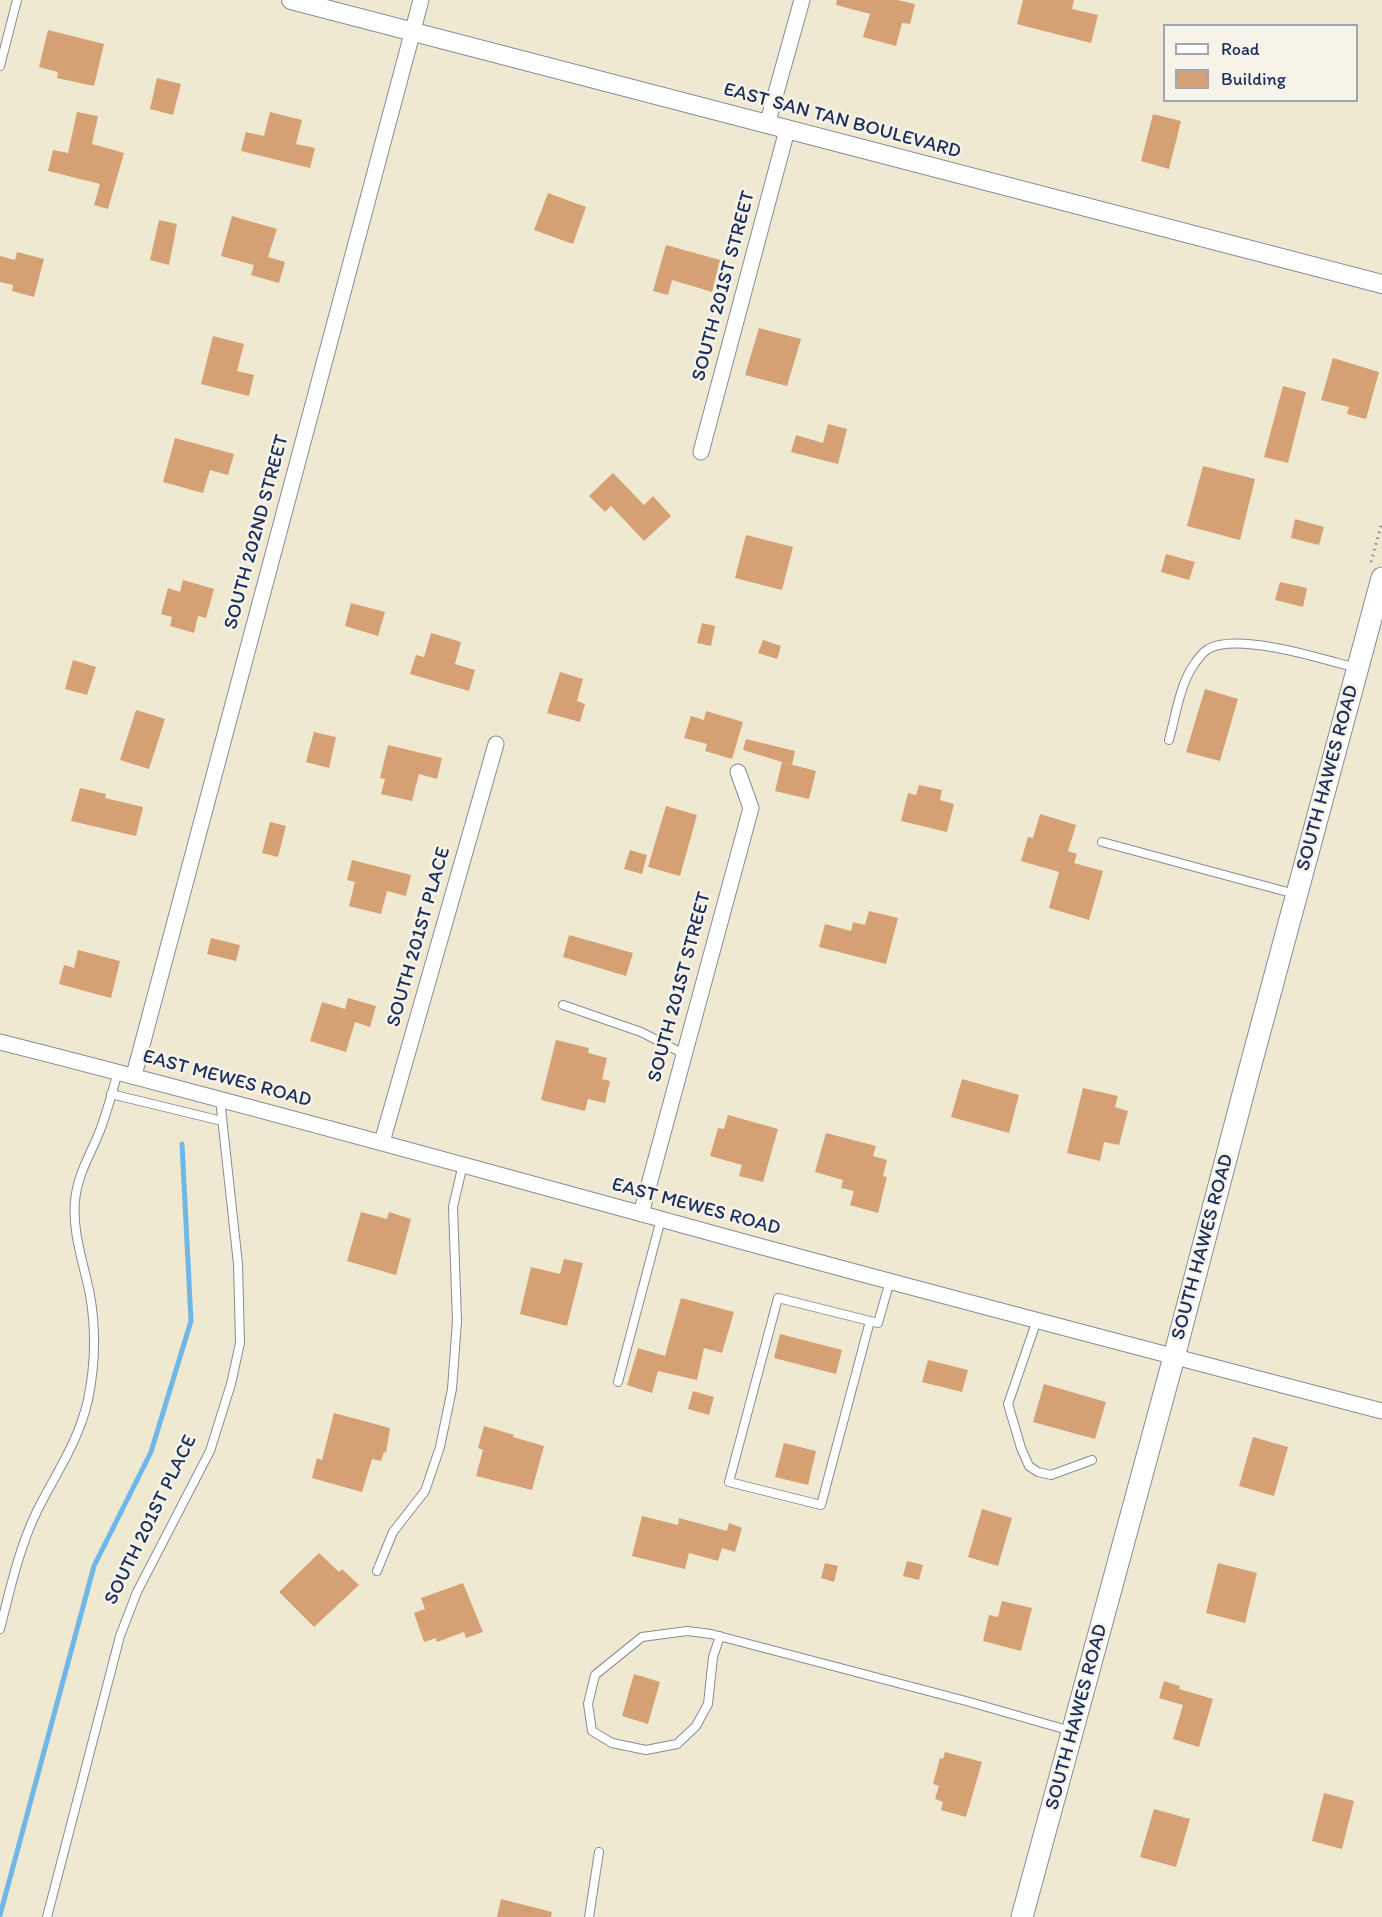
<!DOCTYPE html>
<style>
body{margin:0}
#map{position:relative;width:1382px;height:1917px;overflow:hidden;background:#f0e9d2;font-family:Itim,sans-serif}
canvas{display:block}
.legend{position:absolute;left:1163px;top:24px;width:195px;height:78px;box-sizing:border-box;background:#f7f3e8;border:2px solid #9fa5b1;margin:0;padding:8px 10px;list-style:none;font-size:18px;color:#1b2f5e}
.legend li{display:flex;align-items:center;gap:12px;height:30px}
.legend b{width:30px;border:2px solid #9fa5b1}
</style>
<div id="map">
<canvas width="1382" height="1917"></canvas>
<ul class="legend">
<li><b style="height:8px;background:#fff"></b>Road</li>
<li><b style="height:16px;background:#d5a073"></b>Building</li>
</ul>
</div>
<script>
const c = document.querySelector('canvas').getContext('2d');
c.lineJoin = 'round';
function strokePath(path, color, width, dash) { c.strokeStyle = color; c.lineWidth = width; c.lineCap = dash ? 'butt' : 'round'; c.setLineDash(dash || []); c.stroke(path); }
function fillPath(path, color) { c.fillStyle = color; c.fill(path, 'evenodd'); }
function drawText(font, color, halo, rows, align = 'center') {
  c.font = font + ' Itim,sans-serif'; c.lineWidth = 5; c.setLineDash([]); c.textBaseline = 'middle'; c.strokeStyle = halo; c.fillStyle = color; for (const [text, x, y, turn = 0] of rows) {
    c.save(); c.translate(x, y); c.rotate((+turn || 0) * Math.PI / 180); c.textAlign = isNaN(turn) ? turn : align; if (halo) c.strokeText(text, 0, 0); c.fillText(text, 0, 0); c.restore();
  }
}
const stream = new Path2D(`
 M0 1915 94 1566 151 1452 191 1321 182 1144`);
const building = new Path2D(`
 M837 0H897L915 4 910 24 902 23 896 46 863 37 870 14 836 5Z
 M1023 0H1074L1072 9 1098 15 1091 43 1017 24Z
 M48 30 104 44 94 86 57 78 58 72 39 67Z
 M157 78 181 84 173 115 150 109Z
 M77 112 98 116 92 144 124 153 108 209 94 205 100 184 48 171 53 150 68 153Z
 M270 112 302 120 296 144 315 148 310 168 241 151 246 132 264 136Z
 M1153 114 1181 121 1169 169 1141 161Z
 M548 193 586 207 573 244 534 230Z
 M232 216 277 229 268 257 285 262 279 283 251 275 254 265 221 256Z
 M159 220 177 224 169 265 150 260Z
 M666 245 720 260 712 292 672 280 668 295 653 291Z
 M17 252 44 259 34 297 12 291 13 285 0 282V256L15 260Z
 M759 328 801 339 787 386 745 375Z
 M213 336 244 344 237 371 254 375 249 396 201 384Z
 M1333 358 1379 372 1366 419 1347 414 1349 407 1321 400Z
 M1283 386 1306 392 1288 463 1264 457Z
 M828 424 847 429 838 464 791 452 796 435 823 443Z
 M175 438 234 454 228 475 210 470 203 493 163 482Z
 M1203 466 1255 479 1240 540 1187 526Z
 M613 473 644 505 653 496 671 516 644 541 611 506 605 512 589 496Z
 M1295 519 1324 527 1319 545 1291 538Z
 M746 535 793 547 782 590 735 578Z
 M1166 554 1195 562 1189 580 1161 572Z
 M183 580 214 589 206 618 198 616 194 633 170 626 172 617 161 614 168 588 180 592Z
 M1280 582 1307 588 1303 607 1275 600Z
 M351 603 385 612 378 636 345 626Z
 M702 623 715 626 711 646 697 643Z
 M431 633 461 642 455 664 475 670 469 691 410 674 416 655 424 657Z
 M763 640 781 646 777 659 758 653Z
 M73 660 96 667 87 695 65 689Z
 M560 672 583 679 577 701 585 704 580 722 547 713Z
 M1205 689 1238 699 1220 761 1186 752Z
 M136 710 165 719 149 769 120 760Z
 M706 711 743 722 732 759 705 751 707 744 684 738 691 716 704 720Z
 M314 732 336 737 329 768 306 762Z
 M746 739 795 751 792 765 743 750Z
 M388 745 442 758 437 779 419 774 412 801 381 794 385 779 380 778Z
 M782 762 816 771 809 799 775 791Z
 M919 785 942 790 940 800 954 804 947 832 901 821 908 793 916 795Z
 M80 788 106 794 105 798 143 807 136 836 71 821Z
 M666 806 697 815 680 876 648 867Z
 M1040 814 1076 825 1068 851 1077 854 1074 863 1103 871 1089 920 1049 908 1059 872 1021 861 1028 837 1033 838Z
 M270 822 286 826 278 857 262 853Z
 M630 850 647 855 642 874 624 869Z
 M352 860 411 875 406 896 387 891 381 914 349 906 355 882 347 880Z
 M869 911 898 918 886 964 819 947 825 924 851 931 853 922 865 925Z
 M569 935 633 953 626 976 563 957Z
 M211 938 240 945 236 961 207 954Z
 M78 950 120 961 111 998 59 984 64 965 74 968Z
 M348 998 376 1006 370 1027 355 1022 346 1052 310 1041 322 1002 345 1009Z
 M556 1040 589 1048 588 1053 607 1058 602 1079 610 1081 605 1103 588 1099 585 1111 541 1100Z
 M962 1079 1019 1095 1009 1133 951 1117Z
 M1083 1088 1118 1096 1115 1107 1128 1111 1119 1145 1104 1142 1100 1161 1067 1153Z
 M728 1115 778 1129 763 1182 739 1176 742 1165 710 1156 718 1128 724 1129Z
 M826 1133 876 1146 873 1156 887 1160 883 1176 887 1177 878 1213 850 1205 854 1191 841 1188 843 1180 815 1172Z
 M361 1212 387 1219 389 1212 411 1219 396 1275 347 1261Z
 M564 1259 583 1263 567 1326 520 1314 531 1267 560 1274Z
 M681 1298 734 1312 722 1353 704 1348 697 1380 658 1371 652 1393 627 1385 638 1348 665 1356Z
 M780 1334 842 1350 836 1374 774 1358Z
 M928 1360 968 1370 962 1392 922 1382Z
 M1044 1384 1106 1402 1095 1439 1033 1422Z
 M693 1391 714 1397 709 1415 688 1409Z
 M334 1413 390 1428 386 1453 384 1452 381 1461 372 1459 362 1492 312 1478 317 1458 322 1460Z
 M484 1426 514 1435 513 1437 544 1446 532 1490 476 1476 483 1450 478 1448Z
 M1253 1437 1288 1447 1274 1496 1239 1486Z
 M784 1443 816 1451 808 1485 775 1477Z
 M982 1509 1012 1518 998 1566 968 1557Z
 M642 1516 678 1525 679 1518 727 1531 729 1523 742 1528 735 1552 722 1548 718 1561 689 1553 685 1569 632 1556Z
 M319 1553 339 1572 342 1569 359 1585 314 1627 279 1592Z
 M907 1561 923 1565 919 1580 903 1576Z
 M825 1563 838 1566 834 1582 821 1578Z
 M1218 1563 1257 1573 1245 1623 1206 1613Z
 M463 1583 483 1632 466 1638 464 1632 437 1642 436 1638 424 1642 414 1613 425 1609 421 1598Z
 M1002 1601 1032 1608 1021 1651 983 1641 989 1615 998 1617Z
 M634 1674 660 1682 648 1724 622 1716Z
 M1164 1681 1180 1686 1179 1689 1213 1699 1199 1747 1173 1739 1183 1705 1159 1698Z
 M945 1752 982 1762 966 1817 941 1810 943 1802 935 1799 939 1786 933 1784 940 1758 943 1759Z
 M1324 1793 1354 1801 1342 1849 1312 1841Z
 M1154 1809 1190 1819 1176 1867 1140 1857Z
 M501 1899 552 1912 551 1917H497Z`);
const path = new Path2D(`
 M1371 562 1382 522`);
const service = new Path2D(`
 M0 66 17 0
 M1169 740C1175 718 1180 685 1193 666 1197 660 1202 653 1208 649 1238 632 1323 659 1356 668
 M1102 842 1295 894
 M563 1005 641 1032 684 1054
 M111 1094 222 1121
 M1037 1320 1008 1404 1021 1448 1029 1466 1038 1472 1051 1475 1092 1460
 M870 1321 821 1505 729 1482 778 1298 878 1323 890 1281
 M618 1382 661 1219
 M377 1571 393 1532 425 1491 440 1447 452 1389 457 1321 453 1207 463 1164
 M0 1629C10 1590 19 1548 37 1511 56 1473 78 1443 88 1400 95 1366 96 1329 90 1295 84 1264 72 1233 75 1201 77 1176 90 1155 99 1133 107 1113 112 1092 118 1072
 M720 1636 713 1657 708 1704 696 1726 677 1744 646 1750 612 1743 592 1731 588 1704 595 1675 616 1658 642 1637 687 1631 711 1634 966 1701 1071 1731
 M47 1917 120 1636 137 1592 210 1451 231 1384 240 1343 238 1264 220 1099
 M589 1917 599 1852`);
const minor = new Path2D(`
 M767 125 802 0
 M701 452 787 130
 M0 1042C214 1096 426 1155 639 1213 886 1282 1134 1346 1382 1411
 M134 1075 421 0
 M382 1142 496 744
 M641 1214 751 808 738 772`);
const tertiary = new Path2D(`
 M291 0 1382 284`);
const secondary = new Path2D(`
 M1022 1917 1174 1357 1247 1079 1382 578`);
const streetNames = [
 ["EAST SAN TAN BOULEVARD",842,121,15],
 ["SOUTH 201ST STREET",724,286,-75],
 ["SOUTH 202ND STREET",257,532,-75],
 ["SOUTH HAWES ROAD",1328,778,-75],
 ["SOUTH 201ST PLACE",419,937,-74],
 ["SOUTH 201ST STREET",680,987,-75],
 ["EAST MEWES ROAD",227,1079,15],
 ["EAST MEWES ROAD",696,1207,15],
 ["SOUTH HAWES ROAD",1203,1247,-75],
 ["SOUTH 201ST PLACE",151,1520,-64],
 ["SOUTH HAWES ROAD",1077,1717,-75]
];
strokePath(stream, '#6fb7e7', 5);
fillPath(building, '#d5a073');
strokePath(service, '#868c98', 10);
strokePath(minor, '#868c98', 17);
strokePath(tertiary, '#868c98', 20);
strokePath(secondary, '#868c98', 23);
strokePath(path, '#868c98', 3, [1.5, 4.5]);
strokePath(service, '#fff', 8);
strokePath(minor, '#fff', 15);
strokePath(tertiary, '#fff', 18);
strokePath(secondary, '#fff', 21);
drawText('20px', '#1b2f5e', '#f7f3e8', streetNames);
</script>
